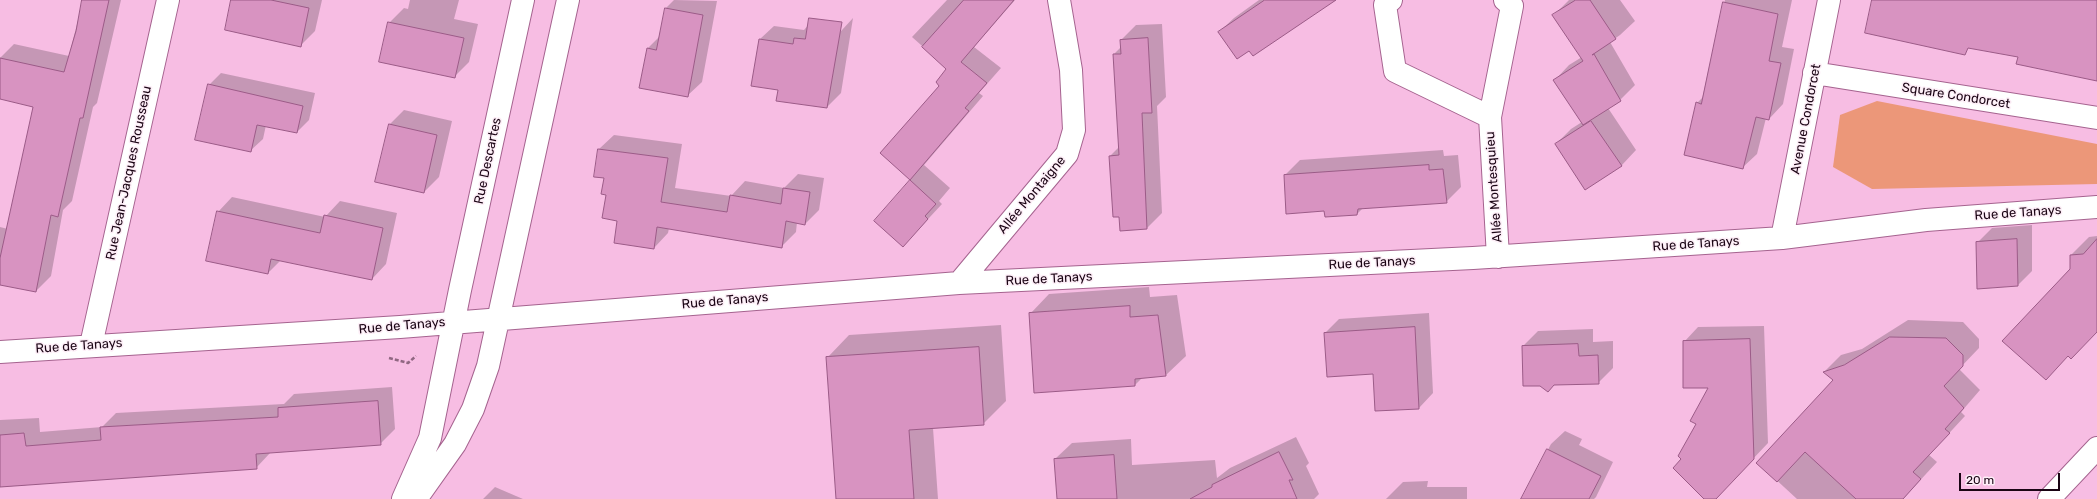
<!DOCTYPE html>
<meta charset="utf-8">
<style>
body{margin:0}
#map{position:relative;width:2097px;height:499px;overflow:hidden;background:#f7bde3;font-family:Rubik,sans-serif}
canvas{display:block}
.scale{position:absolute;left:1959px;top:473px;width:101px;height:18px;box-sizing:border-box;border:2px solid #1a0414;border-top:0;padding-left:5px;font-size:12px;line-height:14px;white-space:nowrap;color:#1a0414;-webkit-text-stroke:3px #fdeef7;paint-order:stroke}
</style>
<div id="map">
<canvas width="2097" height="499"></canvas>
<div class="scale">20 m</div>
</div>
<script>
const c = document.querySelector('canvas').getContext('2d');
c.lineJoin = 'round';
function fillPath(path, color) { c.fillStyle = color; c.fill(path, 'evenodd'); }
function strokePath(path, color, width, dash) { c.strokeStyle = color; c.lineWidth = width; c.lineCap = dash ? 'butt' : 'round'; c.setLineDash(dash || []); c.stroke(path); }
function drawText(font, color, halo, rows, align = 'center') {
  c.font = font + ' Rubik,sans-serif'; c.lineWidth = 3; c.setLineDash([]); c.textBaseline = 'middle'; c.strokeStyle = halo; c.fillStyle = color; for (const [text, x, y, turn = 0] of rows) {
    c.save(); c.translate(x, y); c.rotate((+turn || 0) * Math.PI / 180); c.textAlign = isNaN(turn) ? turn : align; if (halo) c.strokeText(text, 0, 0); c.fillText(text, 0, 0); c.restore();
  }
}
const green = new Path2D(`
 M1877 101 2097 144V184L1872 189 1833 167 1840 115Z`);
const shadow = new Path2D(`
 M83 0H121L97 103 93 107 72 201 63 210 51 276 36 291 0 284V227L8 229 35 106 0 98V58L14 44 69 56Z
 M232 0H322L315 31 300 46Z
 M410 0H459L454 19 478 24 469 62 454 77 389 23 404 8 408 9Z
 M674 0 717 1 702 82 687 96 640 87 648 48 660 36 666 8Z
 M947 0H1015L974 47 1001 68 979 93 983 96 924 165 950 188 939 201 942 204 917 231 876 221 911 179 882 153 941 86 948 69 912 37Z
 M1259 0H1333L1250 49 1219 32 1234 18Z
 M1569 0H1620L1635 21 1620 35 1610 42 1635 85 1620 100 1608 108 1636 150 1622 165 1586 188 1556 144 1571 129 1582 122 1555 80 1569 65 1582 57 1554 15Z
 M1725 0H1792L1782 47 1794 49 1783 104 1769 119 1766 118 1757 154 1742 168 1697 103 1703 97Z
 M853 18 841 93 827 107 779 89 760 39 774 26 804 30 809 24 831 42Z
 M1162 24 1166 97 1157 106 1162 213 1147 228 1120 216 1110 156 1120 146 1114 54 1121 47V40L1136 25Z
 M221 73 315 93 309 120 297 132 266 125 263 139 250 151 209 85Z
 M404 110 452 121 439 177 424 192 390 124Z
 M614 135 682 144 675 188 731 196 745 181 784 188 798 174 824 178 819 210 805 224 797 222 796 232 781 247 669 228 668 233 654 248 618 220 607 194 605 178 595 176 599 149Z
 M1443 150 1444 156 1458 155 1461 187 1446 202 1363 208 1357 214 1325 210 1287 213 1285 175 1300 160Z
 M232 197 325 217 340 201 397 213 386 264 372 279 281 260 268 273 218 212Z
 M2032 225V271L2017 286 1978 242 1992 228Z
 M2097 236V331L2071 269V255L2089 237Z
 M1149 287 1150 297 1177 295 1186 356 1166 375 1143 377 1135 385 1030 314 1049 294Z
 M1429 313 1433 393 1419 408 1325 333 1339 319Z
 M1908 320 1963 322 1979 339V348L1959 369 1980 390 1961 412 1965 416 1929 455 1937 462 1903 499H1797L1758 463 1835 380 1825 371 1841 355 1862 349Z
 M1001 325 1006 401 983 424 933 428 938 499H837L827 358 849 335Z
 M1764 326 1768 443 1715 499H1706L1682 459 1698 424 1709 387 1684 342 1698 327Z
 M1593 329V342L1613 341V368L1598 383 1523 346 1538 331Z
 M392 387 395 429 380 444 271 452 256 468 0 487V420L39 418 40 432 102 427 116 413 284 404 294 394Z
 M1565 431 1582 439 1579 445 1613 462 1596 497 1594 499H1522L1551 444Z
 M1296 437 1309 463 1306 466 1319 494 1314 499H1058L1055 459 1072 443 1131 439 1132 465 1215 460 1217 478 1230 468Z
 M1428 481 1427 487H1467V499H1386L1403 482Z
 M495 487 523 499H483Z`);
const building = new Path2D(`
 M82 0H109L83 118H80L58 217 51 215 36 292 0 285V258L33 107 0 99V58L64 72 76 31Z
 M231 0H271L309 8 301 47 225 30Z
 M964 0H1014L961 62 987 83 965 108 969 111 910 180 880 153 939 86 936 82 946 69 922 47Z
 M1265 0H1336L1253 56 1249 51 1237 59 1218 32Z
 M1576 0H1590L1616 39 1592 55 1594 54 1621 101 1583 125 1553 80 1583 61 1552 15Z
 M1872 0H2097V81L2016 64 2018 57 1968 48 1965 55 1865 33Z
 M1723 2 1778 14 1769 61 1781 63 1769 120 1756 117 1743 169 1684 155 1696 102 1701 104Z
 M665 8 703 15 688 97 639 88 647 48 656 50Z
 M809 18 842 22 827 108 776 101 778 90 751 86 759 39 793 44 794 38 805 39Z
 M388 22 464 38 455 78 379 62Z
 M1148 38 1152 113H1142L1147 229 1120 231 1119 217H1113L1109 156 1119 155 1113 54H1121L1120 40Z
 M208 84 303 106 297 133 257 125 251 152 195 140Z
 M1591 121 1622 166 1585 190 1555 144Z
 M389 124 437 135 424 193 375 182Z
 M598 149 668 158 661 202 727 212 730 195 781 204 783 188 810 192 805 225 786 221 782 248 657 227 654 249 614 243 617 221 602 218 606 195 601 194 604 178 594 177Z
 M1429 165V170L1443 169 1447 203 1358 209 1357 215 1325 217 1324 211 1286 214 1284 175Z
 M910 180 936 204 925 216 928 219 903 247 874 221Z
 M217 211 320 233 324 215 383 228 372 280 271 259 268 274 206 261Z
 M2017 239 2018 286 1977 289 1976 242Z
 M2097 239V332L2071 359 2068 356 2046 380 2002 341 2070 269V255L2083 254Z
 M1130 306V317L1158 315 1166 376 1135 379V386L1034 393 1029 313Z
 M1415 327 1419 409 1375 411 1373 374 1327 377 1324 333Z
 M1890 337 1946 338 1963 355V366L1944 386 1964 408 1945 429 1950 433 1913 472 1921 479 1903 499H1856L1805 452 1777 482 1756 463 1833 380 1823 372 1844 365Z
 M1750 339 1754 459 1716 499H1704L1673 468 1681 459 1678 456 1696 424 1690 421 1708 388H1683V341Z
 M1578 344 1579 356 1598 355 1599 384 1554 385 1548 392 1540 386H1523L1522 346Z
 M979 347 984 425 909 430 914 499H836L826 357Z
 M378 401 381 445 256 454 257 469 0 487V435L24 433 26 446 101 440 100 427 278 417V408Z
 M1547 449 1601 476 1589 499H1521Z
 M1279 452 1293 480H1289L1297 499H1190L1212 487V485Z
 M1114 455 1117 499H1057L1054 459Z`);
const path = new Path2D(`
 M389 358 408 363 416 356`);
const minor = new Path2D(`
 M1391 0 1385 5 1395 71 1490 117
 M1814 73 2097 118
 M1782 238 1829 0
 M1498 257 1490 117 1512 6 1505 0
 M959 283 1067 154 1074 130 1071 70 1059 0
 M91 345 168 0
 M0 352 400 327 959 283 1473 258 1782 238 1926 220 2097 207
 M403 499 430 438 460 290 523 0
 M416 499 455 444 473 409 488 366 568 0`);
const secondary = new Path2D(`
 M2049 499 2097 448`);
const streetNames = [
 ["Square Condorcet",1956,96,9],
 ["Avenue Condorcet",1806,119,-79],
 ["Rue Descartes",488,161,-78],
 ["Rue Jean-Jacques Rousseau",129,173,-78],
 ["Allée Montesquieu",1494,187,-94],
 ["Allée Montaigne",1032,195,-50],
 ["Rue de Tanays",2018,213,-4],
 ["Rue de Tanays",1696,244,-4],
 ["Rue de Tanays",1372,263,-3],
 ["Rue de Tanays",1049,279,-3],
 ["Rue de Tanays",725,301,-5],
 ["Rue de Tanays",402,326,-5],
 ["Rue de Tanays",79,346,-4]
];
fillPath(green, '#ec9779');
fillPath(shadow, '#0003');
fillPath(building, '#d893c1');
strokePath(building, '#9b5b87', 1);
strokePath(minor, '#a5638f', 24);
strokePath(secondary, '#a5638f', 24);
strokePath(path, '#906782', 2.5, [4, 2]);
strokePath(minor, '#fff', 22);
strokePath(secondary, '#fff', 22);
drawText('13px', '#1a0414', '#fdeef7', streetNames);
</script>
